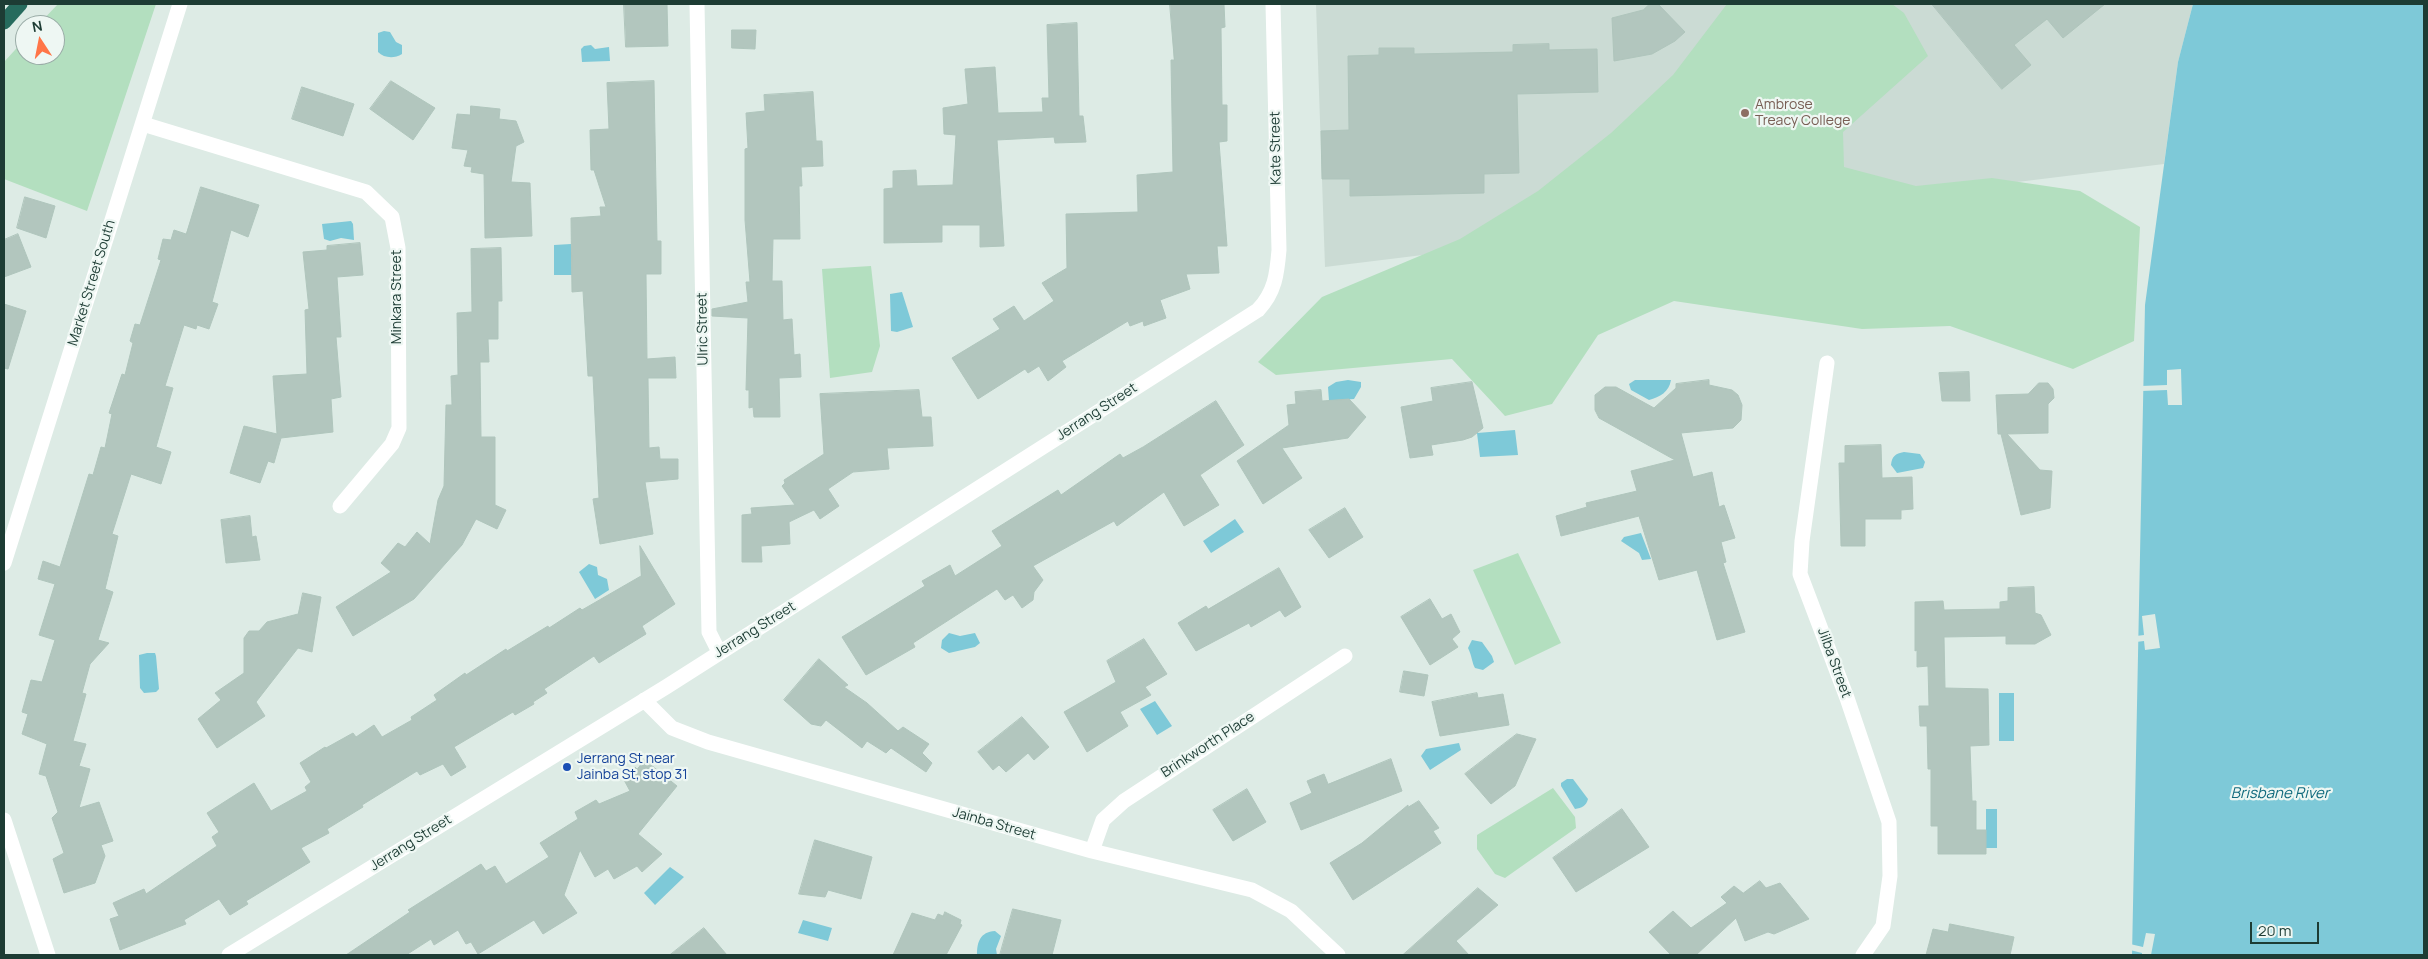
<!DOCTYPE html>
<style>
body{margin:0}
#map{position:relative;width:2428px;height:959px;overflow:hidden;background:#ddebe5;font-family:Manrope,sans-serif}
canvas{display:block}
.frame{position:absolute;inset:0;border:5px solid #1d3c34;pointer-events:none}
.north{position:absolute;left:15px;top:15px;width:50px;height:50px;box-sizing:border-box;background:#eef7f3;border:1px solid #9aaca7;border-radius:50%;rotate:349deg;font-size:14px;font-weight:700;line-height:20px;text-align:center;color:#1d3c34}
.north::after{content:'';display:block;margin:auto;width:18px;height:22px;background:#ff7547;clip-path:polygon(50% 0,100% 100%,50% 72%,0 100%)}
.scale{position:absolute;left:2250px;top:922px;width:69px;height:22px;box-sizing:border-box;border:2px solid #1d3c34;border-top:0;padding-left:6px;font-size:15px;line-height:18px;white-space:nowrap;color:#1d3c34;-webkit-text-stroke:4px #eef7f3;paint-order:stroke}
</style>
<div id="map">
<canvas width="2428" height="959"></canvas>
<div class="frame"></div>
<div class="north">N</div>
<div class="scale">20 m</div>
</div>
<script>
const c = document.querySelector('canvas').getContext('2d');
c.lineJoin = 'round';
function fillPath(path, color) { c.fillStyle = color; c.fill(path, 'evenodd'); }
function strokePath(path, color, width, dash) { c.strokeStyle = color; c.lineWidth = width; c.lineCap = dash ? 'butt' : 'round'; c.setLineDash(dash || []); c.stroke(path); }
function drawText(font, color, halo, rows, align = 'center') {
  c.font = font + ' Manrope,sans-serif'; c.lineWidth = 4.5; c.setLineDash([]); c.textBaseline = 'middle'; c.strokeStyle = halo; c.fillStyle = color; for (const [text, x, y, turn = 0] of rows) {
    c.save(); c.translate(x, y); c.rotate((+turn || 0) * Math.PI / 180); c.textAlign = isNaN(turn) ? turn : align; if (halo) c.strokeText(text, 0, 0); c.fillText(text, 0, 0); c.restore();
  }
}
const built = new Path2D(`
 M1316 4H2193L2178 62 2164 164 1325 267Z`);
const green = new Path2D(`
 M58 4H156L87 211 4 179V62L25 39V55H55V25H38Z
 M1727 4H1892L1904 13 1928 56 1843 132 1844 167 1916 186 1992 178 2080 191 2140 227 2134 341 2073 369 1950 326 1862 329 1674 301 1598 335 1552 404 1505 416 1452 359 1276 375 1258 362 1322 297 1460 239 1538 191 1611 133 1673 75Z
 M871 266 880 346 872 372 830 378 822 269Z
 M1518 553 1561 643 1515 665 1473 570Z
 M1553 788 1575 817 1576 828 1505 878 1495 874 1477 849V835Z`);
const water = new Path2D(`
 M2193 4H2424V955H2132L2145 305 2178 62Z
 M384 31 390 32 396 42 402 45V54C394 59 384 58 378 52V33Z
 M591 45 595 49 609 47 610 61 582 62 581 49 584 46Z
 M351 221 353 224 354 240 341 238 330 241 324 239 322 224Z
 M571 244 572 275H554V245Z
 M902 292 913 327 897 332 891 331 890 294Z
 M1348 380 1361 382V387L1354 399 1329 401 1328 387 1336 382Z
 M1635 380H1671C1669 392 1660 397 1649 400L1631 390 1629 384Z
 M1515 430 1518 455 1480 457 1477 433Z
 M1904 452 1920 454 1925 462 1923 468 1897 473 1891 465C1892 456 1895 454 1904 452Z
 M1235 519 1244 532 1211 553 1203 541Z
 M1641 533 1651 559 1642 560 1639 553 1621 541 1624 537Z
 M589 564 597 567 598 575 607 579 609 590 595 599 579 572Z
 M949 633 960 636 975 633 980 643 975 647 949 653 941 648 942 640Z
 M1472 640 1482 642 1492 656 1494 662 1483 670 1475 668C1472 663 1472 656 1468 648Z
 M147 653H155L156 656 159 689 156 692 144 693 140 688 139 655Z
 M1999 693H2014V741H1999Z
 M1155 701 1172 726 1157 735 1140 709Z
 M1459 743 1461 750 1430 770 1421 756 1426 749Z
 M1567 779H1573L1588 799C1586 806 1582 808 1575 809L1561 786V783Z
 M1986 809H1997V848H1986Z
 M670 867 684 877 655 905 644 893Z
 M803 920 832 928 828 941 798 933Z
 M995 931 1001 936 996 949 997 955H977C977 942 980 932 995 931Z`);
const pier = new Path2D(`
 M2181 369 2182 405H2168L2167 390 2141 391V386L2167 385V370Z
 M2155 614 2160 648 2145 650 2144 641 2136 642V636L2144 635 2142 616Z
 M2146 933 2155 934 2151 955H2142V953L2130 950V944L2143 947Z`);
const building = new Path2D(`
 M624 4H667L668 46 626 47Z
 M1170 4H1224L1225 27 1221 28 1222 105H1227V141L1219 142 1227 246H1217L1219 273 1186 274 1190 289 1160 300 1166 318 1144 326 1143 321 1130 326 1128 321 1062 361 1066 367 1048 381 1039 366 1028 373 1025 369 978 399 952 358 1000 329 993 319 1014 306 1024 321 1054 301 1042 283 1067 268 1066 214 1138 212 1137 175 1173 172 1171 60H1174Z
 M1650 4H1658L1685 32 1675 41 1652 54 1614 61 1612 18 1643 10Z
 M1932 4H2105L2063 38 2047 19 2014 45 2031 65 2002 89Z
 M1077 23 1079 116H1083L1086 142 1055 143 1054 137 997 140 1004 246 980 247V225H942V242L884 243V189L893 188V171L916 170 917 186 953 185 956 135 944 134 943 108 968 104 965 69 995 67 998 113 1043 112 1042 98H1049L1047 25Z
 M732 30H756L755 49 732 48Z
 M1549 44V50L1597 49 1598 92 1517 94 1519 173 1484 174V193L1350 196V179H1322L1321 131 1349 130 1348 56 1379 55V48H1414V54L1513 52V45Z
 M391 81 435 108 413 140 370 109Z
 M654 81 657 241H661V274H646L647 359 675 357 676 378H648L649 448 659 447 660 459H678V479L645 482 653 534 600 544 593 499 599 498 593 376H588L583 291 572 292 571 218 601 216 600 207H606L594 170H591L590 130 609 129 607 83Z
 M302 87 354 104 343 136 292 119Z
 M813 92 816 141H822L823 166 801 167 802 186H799L800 239H773L772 281H782L783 320 792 319 794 355 800 354 801 377 779 378 780 417H754L753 407 749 408V390H746L748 318 712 316V309L748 302 746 282H750L745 220V149L748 148 746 113 765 111 764 95Z
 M471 106 500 109 499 119 516 121 524 142 516 146 511 182 530 183 532 236 485 238 484 174 471 172 472 167 464 166 468 150 452 148 457 114 470 115Z
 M201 187 259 205 248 237 231 230 212 302 218 304 209 329 197 325 196 329 184 325 165 386 173 388 156 447 171 452 161 484 131 474 112 534 118 536 105 589 113 592 98 640 109 643 90 664 82 693 86 694 73 741 86 744 79 766 90 769 79 808 99 802 113 841 101 845 105 856 95 883 64 893 53 859 64 853 52 818 58 812 46 776 39 774 47 744 22 734 28 714 22 712 31 680 42 682 55 640 39 635 55 584 38 579 43 561 60 567 89 474 93 475 101 447 105 448 112 414 109 413 122 374 125 375 133 343 130 341 135 324 140 325 161 260 158 259 163 239 171 240 174 230 186 234Z
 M25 197 55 206 46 238 17 228Z
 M18 234 31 267 4 277V240Z
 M360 243 363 275 337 277 341 337H336L341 397 331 399 333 432 281 438 274 463 268 461 260 483 230 473 244 426 277 434 273 376 307 374 305 310 309 309 303 252 327 250V246Z
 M501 248 502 301H498V339H488L489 362H480L481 437H495V505L506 510 497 529 476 519 462 545 414 599 353 636 336 607 391 572 381 563 398 543 405 547 417 532 430 544 438 500 444 486 446 405H452L451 376 458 375 457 313 472 312 471 249Z
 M4 304 26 311 8 369 4 368Z
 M1969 372 1970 401H1942L1939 373Z
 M1709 380V385L1732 390 1738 395 1742 405 1741 420 1733 428 1681 433 1693 477 1712 472 1719 507 1724 505 1735 538 1721 542 1726 562 1723 563 1745 632 1717 640 1697 570 1659 580 1639 516 1561 536 1556 516 1587 507 1586 503 1637 491 1631 471 1675 460 1599 418 1595 410V395L1605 387H1616L1654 408 1676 388V384Z
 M1472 382 1483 428 1472 437 1463 440 1431 445 1433 455 1410 458 1401 407 1433 401 1431 388Z
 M2039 383H2048L2053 389 2054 398 2048 404V433L2007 434 2040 470 2052 471 2050 508 2021 515 2001 434H1998L1996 395 2028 394Z
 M919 390 922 417H931L933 446 887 448 889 469 853 472 828 489 839 506 820 519 814 510 789 522 790 544 761 546 762 562H742V515L752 514 751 508 795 505 782 486 785 483 784 480 824 454 820 394Z
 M1321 390 1322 401 1349 399 1366 417 1348 438 1282 448 1302 478 1263 504 1237 461 1289 425 1287 405 1296 404 1295 392Z
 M1216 401 1244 445 1200 475 1219 505 1184 526 1164 492 1117 526 1114 521 1033 566 1043 580 1034 592 1033 600 1022 608 1013 595 1005 600 997 589 913 643 915 647 866 675 842 637 925 586 922 581 950 565 955 576 1002 546 992 531 1058 490 1061 495 1120 454 1123 458 1143 447Z
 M1881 445 1882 478 1912 477 1913 509 1901 510V519H1865V546H1841L1839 463H1845V446Z
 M1345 508 1363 537 1329 558 1309 530Z
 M250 516 252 537 256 536 260 560 226 563 221 520Z
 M640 546 675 604 642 626 646 634 599 663 594 656 544 689 547 693 533 702 534 704 515 715 513 712 454 747 466 767 451 776 443 764 420 775 417 771 362 805 363 807 327 829 329 833 301 848 310 862 246 901 248 904 230 915 219 899 184 920 186 924 120 950 110 919 119 916 113 903 144 889 146 894 217 846 212 837 219 832 207 813 254 783 271 811 307 791 305 787 311 782 300 763 325 747 326 748 353 733 356 737 374 725 382 737 412 720 411 717 437 700 434 695 465 673 466 675 506 649 507 651 548 626 549 628 580 608 582 610 641 576Z
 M1279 568 1301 607 1285 617 1280 610 1251 627 1249 623 1196 651 1178 623 1206 606 1208 609Z
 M2034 587 2035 613 2041 615 2051 635 2035 644H2006V636L1944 637 1945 688 1988 689 1989 745 1970 746 1972 801H1976V830H1986V854H1938V826H1931V769H1928L1927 726H1920L1919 706H1929L1928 666 1917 667V650L1915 651V602L1943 601 1944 610 2000 609V602L2008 601V588Z
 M303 593 321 597 312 652 298 648 256 702 265 716 217 748 198 719 221 700 215 693 244 673V638L249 631H259L267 622 298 614Z
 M1430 599 1442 619 1451 614 1460 632 1452 639 1458 647 1430 665 1401 617Z
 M1144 639 1167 674 1145 687 1151 695 1120 712 1128 726 1087 752 1064 712 1116 682 1107 661Z
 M819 659 848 685 844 687 867 703 898 731 903 727 929 744 922 753 932 763 926 772 891 748 886 753 867 741 862 748 826 720 821 726 811 724 784 700Z
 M1404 671 1428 675 1424 696 1400 692Z
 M1477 693 1478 698 1503 694 1509 725 1440 736 1432 702Z
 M1022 717 1049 747 1034 760 1028 753 1006 772 999 765 993 770 978 752Z
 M1517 734 1536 739 1515 786 1491 804 1465 774Z
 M1391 759 1402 791 1301 830 1290 803 1312 793 1307 781 1324 774 1328 784Z
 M645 760 677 786 638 834 662 854 642 872 637 866 614 879 608 869 595 877 580 850 564 895 577 913 543 934 534 920 478 954 471 942 466 944 458 930 434 945 431 939 406 955H346L410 912 408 910 481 864 486 871 495 866 506 884 549 857 540 843 578 819 575 812 596 800 599 804 630 791 624 780 635 767 637 769Z
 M1247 789 1266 822 1233 841 1213 810Z
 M1419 801 1439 828 1433 831 1441 843 1353 900 1330 863 1362 843 1408 805V807Z
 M1622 809 1649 847 1576 892 1553 858Z
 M815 840 872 857 861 899 828 890 825 897 799 894Z
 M1760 881 1766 888 1780 883 1809 919 1774 934 1768 932 1745 941 1736 918 1696 955H1671L1649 932 1673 911 1691 928 1727 903 1721 897 1734 886 1743 893Z
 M1478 888 1498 905 1456 941 1469 955H1403Z
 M1013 909 1061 920 1052 955H1000Z
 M945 912 961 920 960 924 962 925 946 955H893L912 913 935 920 938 914 943 916Z
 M1950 924 2014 937 2010 955H1926L1933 929 1948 932Z
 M704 928 727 955H670Z`);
const minor = new Path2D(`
 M697 4 709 632 719 652
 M143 124 366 192 392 217 398 248 399 428 392 444 340 506
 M1827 363 1802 541 1800 574 1847 698 1889 822 1890 876 1883 926 1863 955
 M4 563 180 4
 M644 700 672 728 708 742 1092 851 1252 890 1291 911 1338 955
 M4 820 48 955
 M1092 851 1103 820 1124 801 1345 656
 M229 955 666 687 1258 310C1275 292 1277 274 1279 250L1273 4`);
const highway = new Path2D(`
 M4 22 20 4`);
const markers = [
 [1745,113,5,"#8d6e63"],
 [567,767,5,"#1a4fb4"]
];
const educationNames = [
 ["Ambrose",1755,105],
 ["Treacy College",1755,121]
];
const streetNames = [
 ["Kate Street",1276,148,-91],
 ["Market Street South",92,283,-73],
 ["Minkara Street",397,297,-90],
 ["Ulric Street",703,329,-91],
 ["Jerrang Street",1097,412,-33],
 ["Jerrang Street",755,630,-32],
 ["Jilba Street",1834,663,70],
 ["Brinkworth Place",1208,745,-33],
 ["Jainba Street",994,824,16],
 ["Jerrang Street",411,843,-32]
];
const transitNames = [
 ["Jerrang St near",577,759],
 ["Jainba St, stop 31",577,775]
];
const waterNames = [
 ["Brisbane River",2280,794]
];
fillPath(built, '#cbdbd4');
fillPath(green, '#b3dfbf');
fillPath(water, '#7ec9d8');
fillPath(pier, '#ddebe5');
fillPath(building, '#b2c6be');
strokePath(building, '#afc5bc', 1);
strokePath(minor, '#fff', 15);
strokePath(highway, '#266b5d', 15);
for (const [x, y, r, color] of markers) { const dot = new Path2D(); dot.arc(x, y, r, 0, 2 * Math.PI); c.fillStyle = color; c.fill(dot); strokePath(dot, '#eef7f3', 2); }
drawText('14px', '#785e54', '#eef7f3', educationNames, 'left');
drawText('14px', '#1d3c34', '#eef7f3', streetNames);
drawText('14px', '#164399', '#eef7f3', transitNames, 'left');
drawText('italic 15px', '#116b7e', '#eef7f3', waterNames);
</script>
